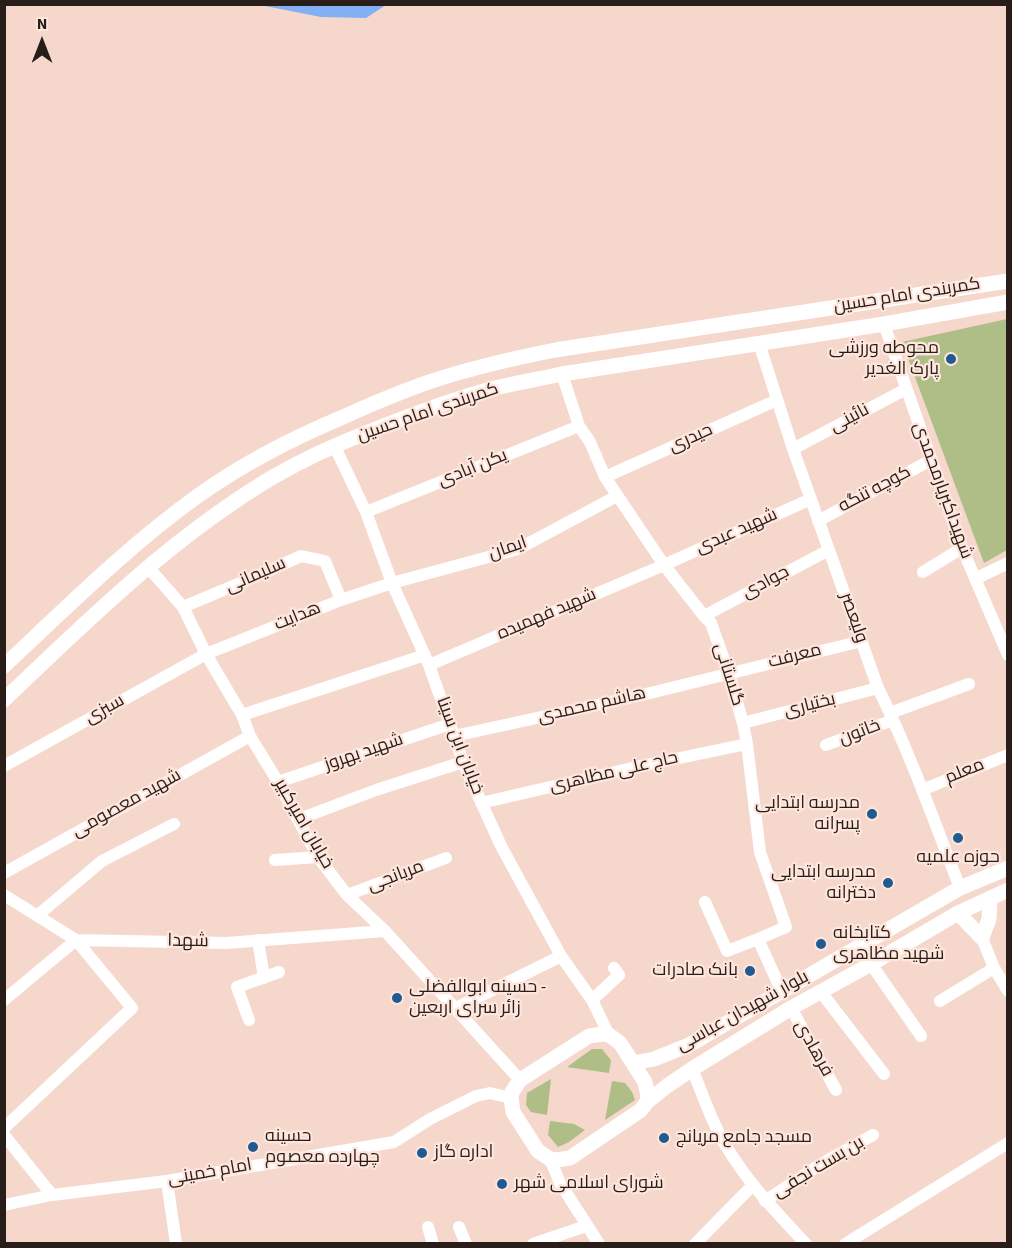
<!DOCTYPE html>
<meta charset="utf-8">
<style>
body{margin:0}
#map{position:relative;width:1012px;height:1248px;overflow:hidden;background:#f5d7cc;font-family:"Source Sans 3",sans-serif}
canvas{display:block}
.frame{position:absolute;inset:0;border:6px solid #281d19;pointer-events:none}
.north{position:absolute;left:12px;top:12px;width:60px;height:60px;-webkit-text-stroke:4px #fee6dd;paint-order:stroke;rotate:0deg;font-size:16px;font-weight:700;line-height:24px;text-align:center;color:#281d19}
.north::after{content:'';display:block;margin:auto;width:21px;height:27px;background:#281d19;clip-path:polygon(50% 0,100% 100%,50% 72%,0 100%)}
</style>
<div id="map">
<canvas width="1012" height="1248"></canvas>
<div class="frame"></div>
<div class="north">N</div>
</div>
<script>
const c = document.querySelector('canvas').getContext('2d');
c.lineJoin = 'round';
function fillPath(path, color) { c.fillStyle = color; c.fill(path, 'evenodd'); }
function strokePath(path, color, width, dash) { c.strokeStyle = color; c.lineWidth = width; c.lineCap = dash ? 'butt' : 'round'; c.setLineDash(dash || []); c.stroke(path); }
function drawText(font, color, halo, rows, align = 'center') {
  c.font = font + ' "Source Sans 3",Cairo,sans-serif'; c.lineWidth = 4.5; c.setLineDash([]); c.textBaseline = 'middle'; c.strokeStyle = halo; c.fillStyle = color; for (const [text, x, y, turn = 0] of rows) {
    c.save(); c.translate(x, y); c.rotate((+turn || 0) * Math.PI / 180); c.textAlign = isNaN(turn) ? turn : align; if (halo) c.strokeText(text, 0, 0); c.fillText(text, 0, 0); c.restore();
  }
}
const green = new Path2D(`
 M1007 319V550L984 563 902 342Z
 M592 1049H602L611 1060 609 1073 567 1067Z
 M551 1079 547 1115 531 1112 526 1105 527 1093Z
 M612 1081 625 1083 632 1092 635 1100 605 1120Z
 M550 1121 574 1124 585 1130 569 1142 558 1147 548 1135Z`);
const water = new Path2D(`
 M265 5V4L386 5 366 18 321 17 265 6Z`);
const minor = new Path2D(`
 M884 324 962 548 1008 655
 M759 343 793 449 878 688C910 753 934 821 960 888
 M562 374 579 426 590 442 605 477 664 565 704 616 711 623 729 674 743 723 747 744 760 852 786 927 758 939 782 992
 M334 445 366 512 392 583 429 665 463 762 501 846 561 956 592 1000 609 1035
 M793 449 906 389
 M605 477 777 400
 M366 512 579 426
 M818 521 931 460
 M148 567 183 607 206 654 242 715 250 736 278 782 318 857 347 895 385 931 520 1080
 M923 572 962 548
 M975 579 1008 563
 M183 607 264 573 301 556 325 561 341 600
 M704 616 829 550
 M429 665 664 565 811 499
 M890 713 969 684
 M242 715 425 655
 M743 723 878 688
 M454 736 638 696 862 641
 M826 745 893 720
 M4 766 206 654 341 600 392 583 518 549 617 496
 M278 782 450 724
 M922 790 1008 755
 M481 803 641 766 747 744
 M299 819 376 790 463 762
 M275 860 318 857
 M4 873 250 736
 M4 895 76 940 226 943 385 931
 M347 895 446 858
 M705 902 727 951 758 939
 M38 915 102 861 174 824
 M982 938 994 968 1008 991
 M258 940 264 978
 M871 964 921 1036
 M821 992 884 1074
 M4 1000 76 940 132 1008 4 1128
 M592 1000 619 975 614 968
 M940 1001 994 968
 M456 1008 561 956
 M791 1008 836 1090
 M249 1020 237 987 279 972
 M692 1069C703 1094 711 1122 726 1146 748 1183 777 1213 806 1244
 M4 1135 52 1195
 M550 1159 560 1183 599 1244
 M167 1181 176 1244
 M765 1201 821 1164 873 1135
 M4 1205 52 1195 167 1181 394 1142 430 1119 476 1096 490 1093 511 1098
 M428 1227 433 1244
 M459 1227 466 1244
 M533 1244 586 1226
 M695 1244 753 1185
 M845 1244 1008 1143`);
const major = new Path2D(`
 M4 666C67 607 129 545 199 495 244 463 293 438 343 417 369 405 396 394 423 384 466 369 510 359 555 350L1008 281
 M4 700C88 620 172 537 273 477 304 459 337 444 371 431 411 415 450 400 491 389 515 383 539 379 562 374L884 324 1008 302
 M958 913 982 938 989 919 990 898
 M603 1034 609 1035 620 1043 645 1082 648 1096 647 1102 641 1110 570 1158 556 1160 550 1159 538 1151 513 1112 511 1098 512 1092 520 1080 589 1036Z
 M633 1063 654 1059 689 1045 960 888 1008 868
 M647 1102 667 1086 692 1069 791 1008 871 964 958 913 1008 890`);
const markers = [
 [951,359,6,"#215a91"],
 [872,814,6,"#215a91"],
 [958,838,6,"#215a91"],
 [888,883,6,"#215a91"],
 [821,944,6,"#215a91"],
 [750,971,6,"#215a91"],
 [397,998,6,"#215a91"],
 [664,1138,6,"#215a91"],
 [253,1147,6,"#215a91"],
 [422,1153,6,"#215a91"],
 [502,1184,6,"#215a91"]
];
const streetNames = [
 ["کمربندی امام حسین",907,296,-9],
 ["کمربندی امام حسین",428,413,-19],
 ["نائینی",850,419,-28],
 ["حیدری",691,439,-24],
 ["یکن آبادی",473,469,-22],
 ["کوچه تنگه",875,490,-28],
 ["شهیداکبریارمحمدی",942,491,70],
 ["شهید عبدی",737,532,-24],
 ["ایمان",508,549,-19],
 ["سلیمانی",256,576,-24],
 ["جوادی",766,583,-28],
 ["شهید فهمیده",547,615,-23],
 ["هدایت",298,617,-22],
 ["ولیعصر",853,618,71],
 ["معرفت",795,657,-14],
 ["گلستانی",728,675,73],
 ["هاشم محمدی",592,706,-13],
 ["بختیاری",810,706,-14],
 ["سبزی",105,710,-29],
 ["خاتون",860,733,-21],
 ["خیابان ابن سینا",459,746,69],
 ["شهید بهروز",364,753,-19],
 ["معلم",965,772,-22],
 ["حاج علی مظاهری",614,773,-13],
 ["شهید معصومی",127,804,-29],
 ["خیابان امیرکبیر",303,824,60],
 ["مریانجی",396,877,-21],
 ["شهدا",188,942,1],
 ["بلوار شهیدان عباسی",743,1012,-29],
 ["فرهادی",813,1049,61],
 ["بن بست نجفی",819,1168,-31],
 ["امام خمینی",210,1173,-10]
];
const poiNames = [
 ["محوطه ورزشی",939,349,"right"],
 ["پارک الغدیر",939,370,"right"],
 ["مدرسه ابتدایی",860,804,"right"],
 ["پسرانه",860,825,"right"],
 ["حوزه علمیه",958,858,"center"],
 ["مدرسه ابتدایی",876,873,"right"],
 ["دخترانه",876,894,"right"],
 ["کتابخانه",833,934],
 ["شهید مظاهری",833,955],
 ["بانک صادرات",738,971,"right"],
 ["حسینه ابوالفضلی -",409,988],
 ["زائر سرای اربعین",409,1009],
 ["حسینه",265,1137],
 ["چهارده معصوم",265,1158],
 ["مسجد جامع مریانج",676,1138],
 ["اداره گاز",434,1153],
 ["شورای اسلامی شهر",514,1184]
];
fillPath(green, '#aebe86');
fillPath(water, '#83aff5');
strokePath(minor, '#fff', 12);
strokePath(major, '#fff', 15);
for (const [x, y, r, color] of markers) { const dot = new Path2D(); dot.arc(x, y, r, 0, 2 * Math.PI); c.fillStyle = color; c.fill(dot); strokePath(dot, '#fee6dd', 2); }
drawText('18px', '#281d19', '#fee6dd', streetNames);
drawText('18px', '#281d19', '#fee6dd', poiNames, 'left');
</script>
